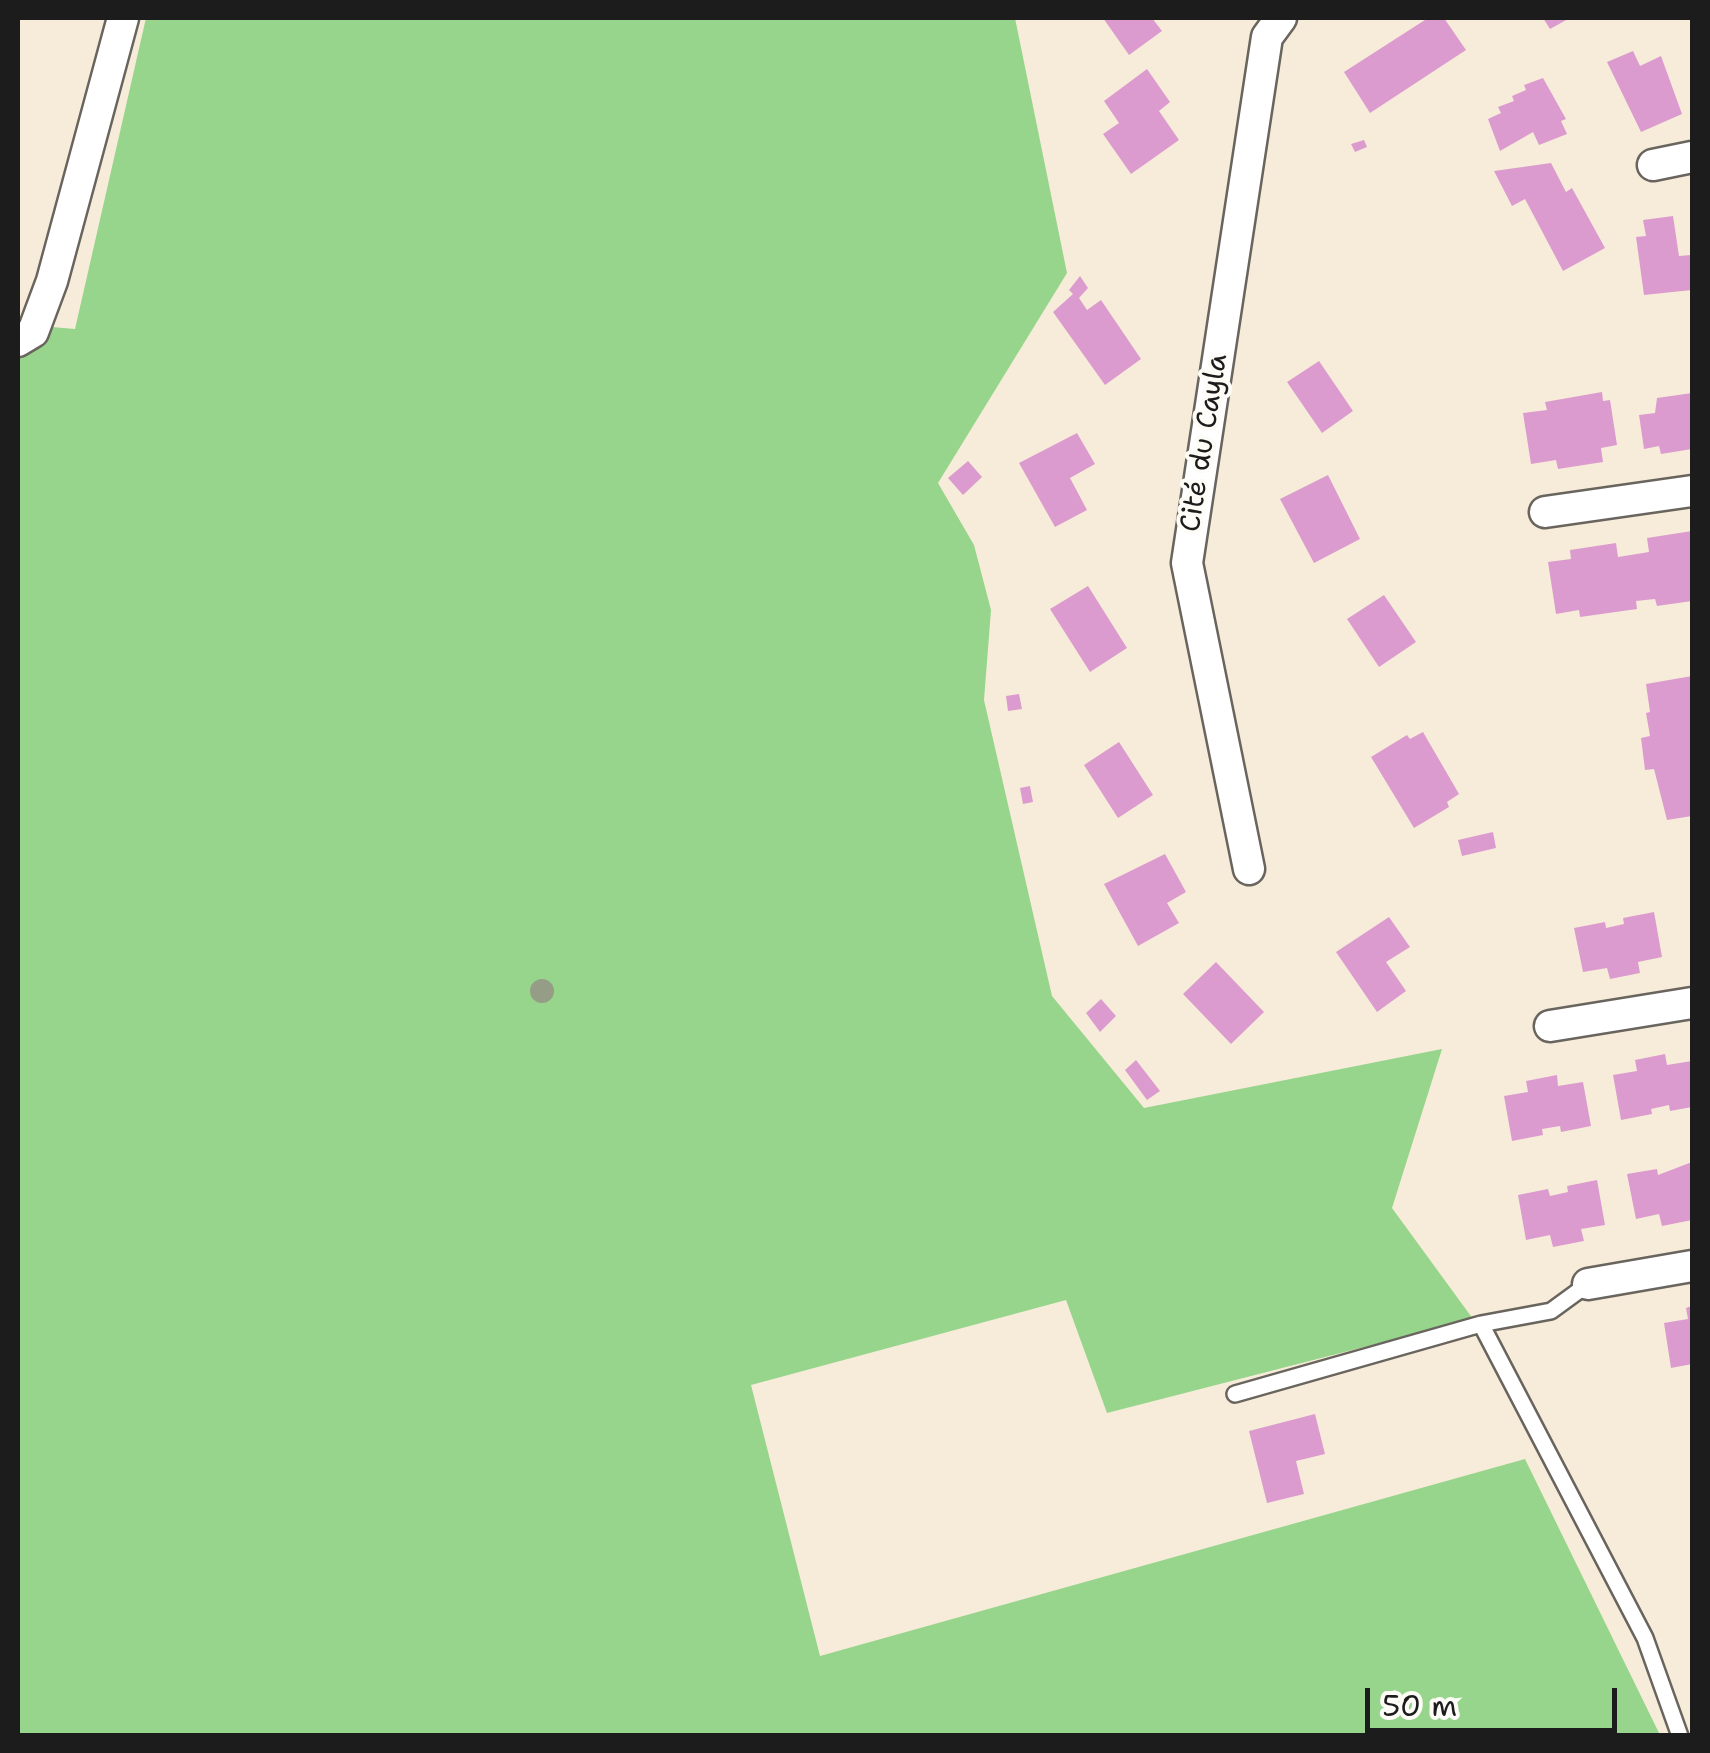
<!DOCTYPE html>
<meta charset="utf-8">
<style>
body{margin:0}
#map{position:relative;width:1710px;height:1753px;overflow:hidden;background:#f7ecda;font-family:"Shantell Sans",sans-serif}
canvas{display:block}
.frame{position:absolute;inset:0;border:20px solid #1c1c1c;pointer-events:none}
.scale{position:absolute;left:1365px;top:1688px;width:252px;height:45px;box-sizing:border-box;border:5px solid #1c1c1c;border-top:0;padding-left:12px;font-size:30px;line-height:35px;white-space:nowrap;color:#1c1c1c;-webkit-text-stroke:8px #fdfcf7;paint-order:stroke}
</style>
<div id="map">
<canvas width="1710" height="1753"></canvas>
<div class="frame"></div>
<div class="scale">50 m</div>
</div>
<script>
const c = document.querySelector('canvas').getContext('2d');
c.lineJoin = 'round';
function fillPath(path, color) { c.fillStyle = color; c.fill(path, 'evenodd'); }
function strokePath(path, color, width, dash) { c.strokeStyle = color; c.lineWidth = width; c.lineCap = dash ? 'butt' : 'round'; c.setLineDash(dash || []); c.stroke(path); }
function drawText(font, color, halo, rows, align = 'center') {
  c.font = font + ' "Shantell Sans",sans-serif'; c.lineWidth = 8; c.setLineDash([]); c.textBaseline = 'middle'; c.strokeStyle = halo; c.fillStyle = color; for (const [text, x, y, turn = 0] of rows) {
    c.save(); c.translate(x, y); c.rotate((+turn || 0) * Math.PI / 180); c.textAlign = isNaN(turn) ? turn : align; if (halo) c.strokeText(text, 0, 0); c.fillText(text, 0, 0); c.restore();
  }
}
const green = new Path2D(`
 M146 18H1015L1067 273 938 483 974 545 991 610 984 700 1052 996 1144 1108 1442 1049 1392 1208 1473 1319 1107 1413 1066 1300 751 1385 820 1656 1525 1459 1660 1735H18V324L75 329Z`);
const building = new Path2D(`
 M1103 18H1152L1162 31 1129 55Z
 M1428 18H1444L1466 50 1370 113 1344 72Z
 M1543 18H1570L1550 29Z
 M1633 51 1640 66 1661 56 1682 114 1641 132 1607 62Z
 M1147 69 1170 102 1159 111 1179 140 1131 174 1103 134 1119 123 1104 101Z
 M1543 78 1566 119 1561 121 1567 134 1539 145 1533 132 1500 151 1488 119 1501 113 1498 107 1514 101 1512 96 1526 90 1524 85Z
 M1364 140 1367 147 1355 152 1351 144Z
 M1551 163 1566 192 1572 188 1605 248 1563 271 1525 199 1512 206 1494 171Z
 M1673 216 1679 256 1691 255 1692 290 1644 295 1636 237 1646 236 1643 220Z
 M1080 276 1088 288 1079 298 1087 310 1101 300 1141 359 1105 385 1053 312 1073 294 1069 290Z
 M1319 361 1353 411 1322 433 1287 382Z
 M1602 392 1603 401 1610 400 1617 445 1601 448 1603 462 1558 469 1556 460 1531 464 1523 413 1547 410 1545 402Z
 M1692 393V449L1661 454 1659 446 1644 449 1639 415 1655 413 1657 398Z
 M1077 433 1095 464 1070 478 1087 510 1055 527 1019 463Z
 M968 461 982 477 963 495 948 478Z
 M1328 475 1360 539 1314 563 1280 499Z
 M1692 531V601L1657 606 1655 599 1636 601 1637 609 1580 617 1579 610 1556 614 1548 562 1571 559 1570 550 1616 543 1618 557 1649 552 1647 538Z
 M1088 586 1127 648 1090 672 1050 609Z
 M1384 595 1416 642 1379 667 1347 619Z
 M1692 676V816L1667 820 1654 769 1645 770 1641 738 1650 736 1646 713 1650 712 1646 684Z
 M1019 694 1022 709 1008 711 1006 696Z
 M1423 732 1459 794 1447 802 1449 807 1414 828 1371 757 1407 735 1410 739Z
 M1119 742 1153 795 1118 818 1084 765Z
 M1030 786 1033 802 1023 804 1020 788Z
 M1493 832 1496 848 1462 856 1458 840Z
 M1165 854 1186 892 1167 903 1179 923 1138 946 1104 884Z
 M1654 912 1662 957 1638 962 1640 973 1610 979 1607 968 1583 972 1574 928 1605 922 1606 928 1624 924 1623 918Z
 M1389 917 1410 947 1386 962 1406 991 1377 1012 1336 952Z
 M1216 962 1264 1012 1231 1044 1183 994Z
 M1101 999 1116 1016 1100 1032 1086 1013Z
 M1665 1054 1667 1065 1692 1061V1107L1670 1111 1669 1105 1651 1109 1652 1114 1621 1120 1613 1075 1637 1071 1635 1060Z
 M1136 1060 1160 1091 1147 1100 1125 1070Z
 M1557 1075 1558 1086 1583 1082 1591 1126 1561 1132 1560 1126 1542 1129 1543 1135 1512 1141 1504 1096 1528 1092 1526 1081Z
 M1692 1162V1220L1662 1226 1659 1214 1636 1219 1627 1174 1657 1169 1658 1175Z
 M1597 1180 1605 1225 1581 1229 1584 1241 1553 1247 1550 1235 1526 1240 1518 1195 1548 1189 1550 1196 1568 1192 1567 1186Z
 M1692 1306V1364L1671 1368 1664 1323 1688 1319 1686 1308Z
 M1315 1414 1325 1454 1296 1461 1304 1494 1267 1503 1249 1431Z`);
const service = new Path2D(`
 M1481 1324 1551 1311 1588 1284
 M1235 1394 1481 1324 1645 1638 1680 1736`);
const minor = new Path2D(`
 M1653 165 1692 157
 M18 341 33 332 52 281 123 18
 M1545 512 1692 491
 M1249 869 1187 563 1267 37 1281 18
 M1550 1026 1692 1003
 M1588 1284 1692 1266`);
const trees = [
 [542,991]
];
const streetNames = [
 ["Cité du Cayla",1205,443,-81]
];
fillPath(green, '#96d58b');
fillPath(building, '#dc9bce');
strokePath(service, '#69655e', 20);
strokePath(minor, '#69655e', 35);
strokePath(service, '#fff', 15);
strokePath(minor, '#fff', 30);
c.fillStyle = '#969d87';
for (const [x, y] of trees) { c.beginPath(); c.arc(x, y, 12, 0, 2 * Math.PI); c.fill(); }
drawText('28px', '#1c1c1c', '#fdfcf7', streetNames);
</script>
